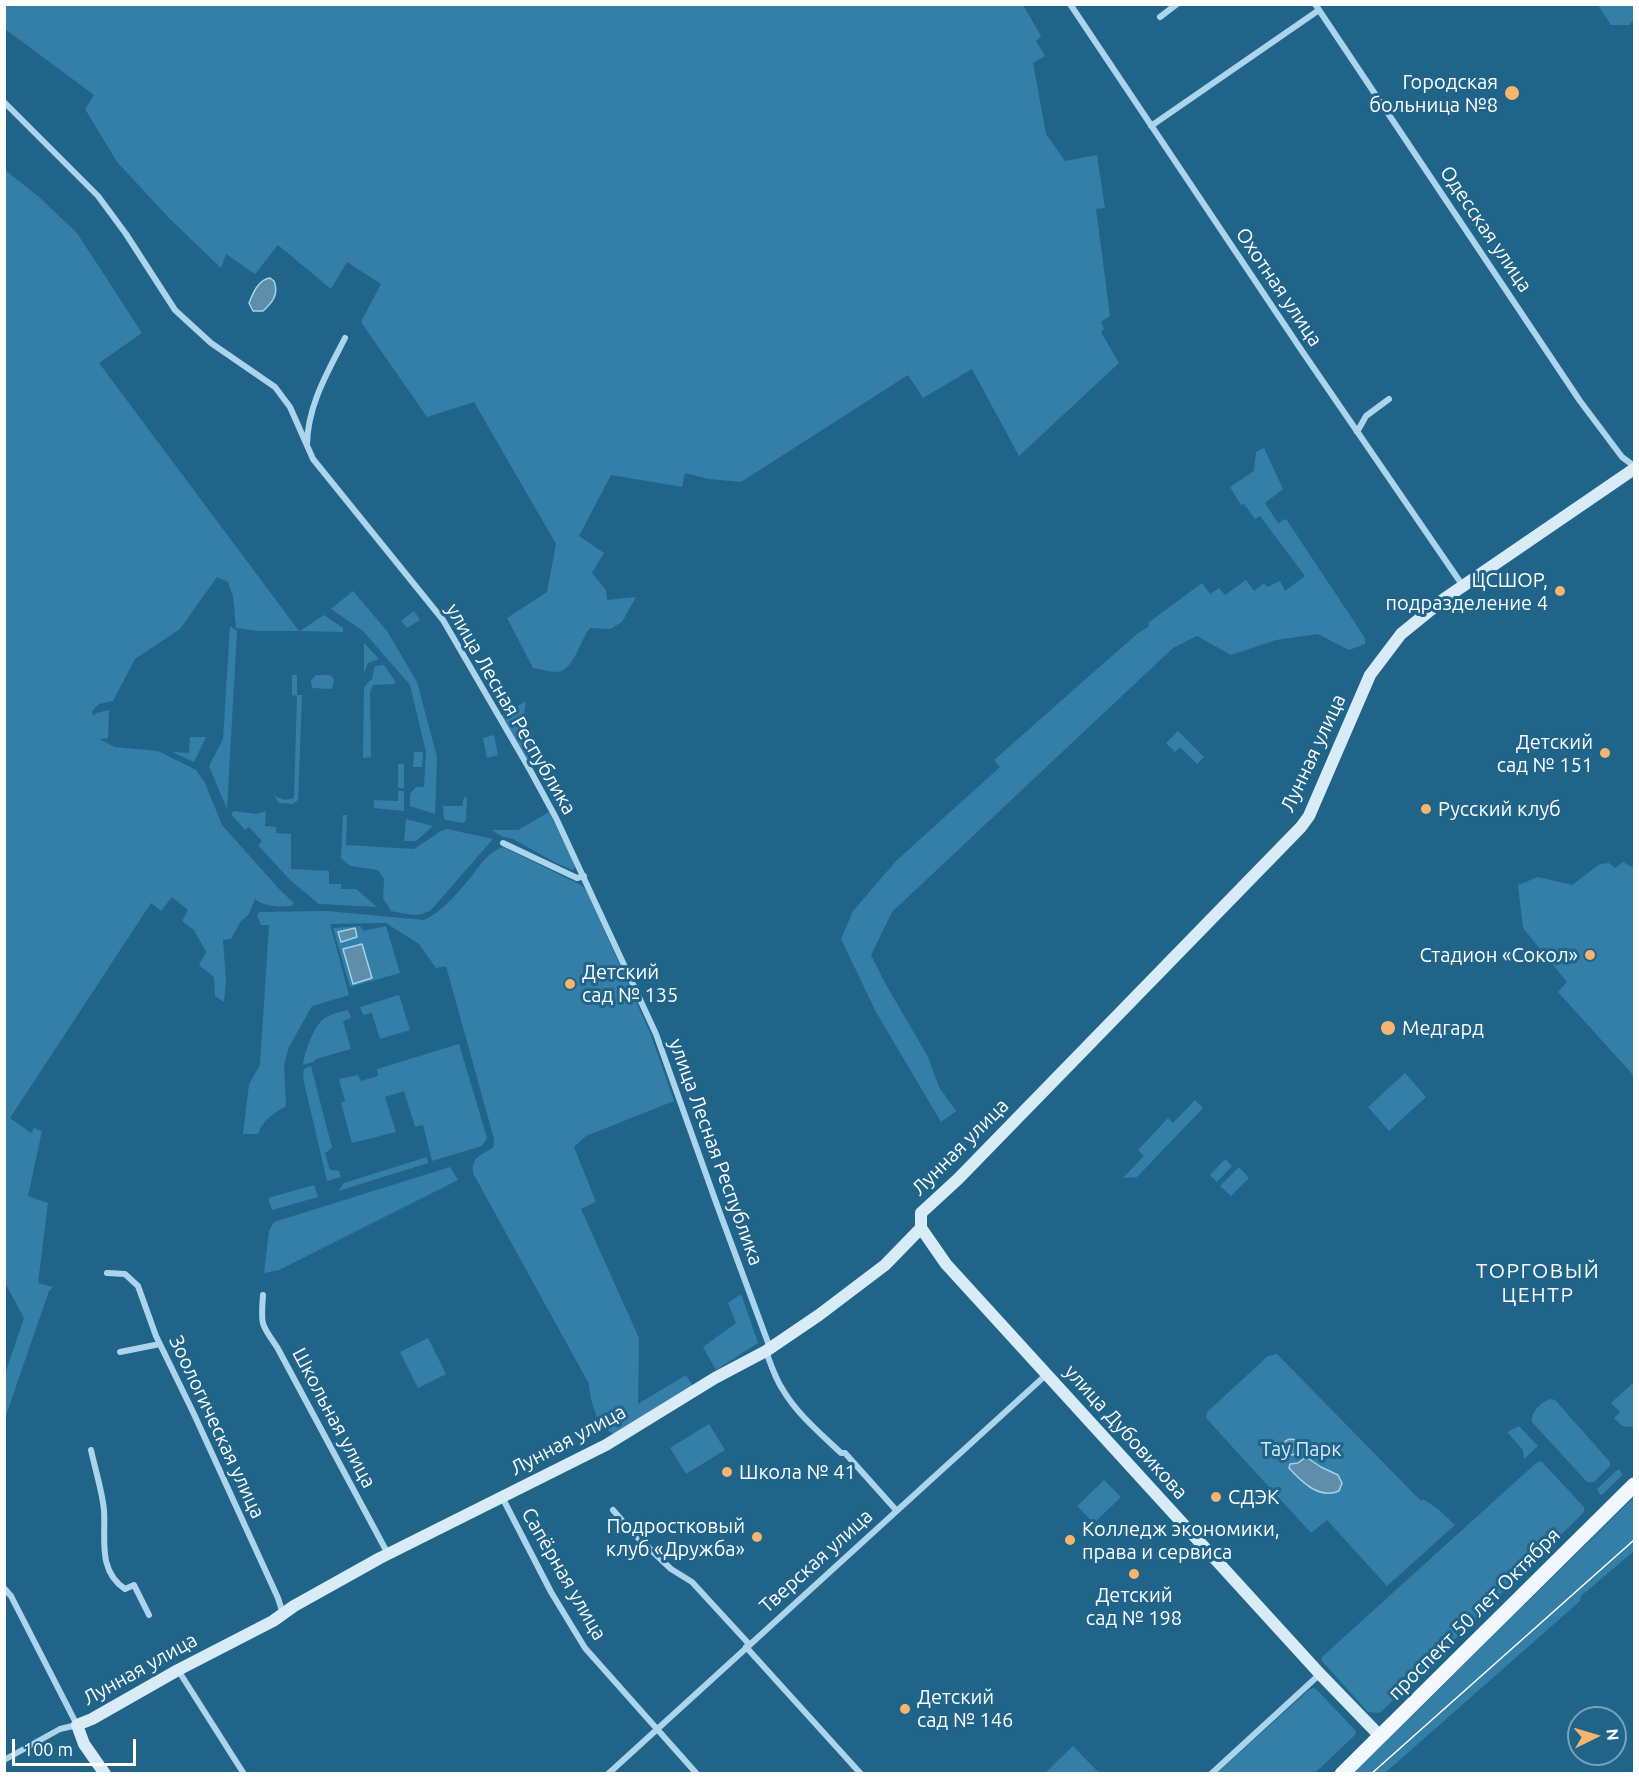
<!DOCTYPE html>
<meta charset="utf-8">
<style>
body{margin:0}
#map{position:relative;width:1639px;height:1778px;overflow:hidden;background:#20648a;font-family:Ubuntu,sans-serif}
canvas{display:block}
.frame{position:absolute;inset:0;border:6px solid #fff;pointer-events:none}
.north{position:absolute;left:1567px;top:1706px;width:60px;height:60px;box-sizing:border-box;background:#20648a;border:2px solid #79a2b9;border-radius:50%;rotate:85deg;font-size:16px;font-weight:700;line-height:24px;text-align:center;color:#fff}
.north::after{content:'';display:block;margin:auto;width:21px;height:27px;background:#f8b46d;clip-path:polygon(50% 0,100% 100%,50% 72%,0 100%)}
.scale{position:absolute;left:12px;top:1739px;width:124px;height:27px;box-sizing:border-box;border:3px solid #fff;border-top:0;padding-left:8px;font-size:18px;line-height:21px;white-space:nowrap;color:#fff;-webkit-text-stroke:4px #20648a;paint-order:stroke}
</style>
<div id="map">
<canvas width="1639" height="1778"></canvas>
<div class="frame"></div>
<div class="north">N</div>
<div class="scale">100 m</div>
</div>
<script>
const c = document.querySelector('canvas').getContext('2d');
c.lineJoin = 'round';
function fillPath(path, color) { c.fillStyle = color; c.fill(path, 'evenodd'); }
function strokePath(path, color, width, dash) { c.strokeStyle = color; c.lineWidth = width; c.lineCap = dash ? 'butt' : 'round'; c.setLineDash(dash || []); c.stroke(path); }
function drawText(font, color, halo, rows, align = 'center') {
  c.font = font + ' Ubuntu,sans-serif'; c.lineWidth = 6; c.setLineDash([]); c.textBaseline = 'middle'; c.strokeStyle = halo; c.fillStyle = color; for (const [text, x, y, turn = 0] of rows) {
    c.save(); c.translate(x, y); c.rotate((+turn || 0) * Math.PI / 180); c.textAlign = isNaN(turn) ? turn : align; if (halo) c.strokeText(text, 0, 0); c.fillText(text, 0, 0); c.restore();
  }
}
const green = new Path2D(`
 M4 5H1023L1041 36 1036 41 1045 56 1033 63 1046 134 1065 161 1097 155 1105 208 1096 209 1110 316 1101 322 1104 329 1101 332 1119 363 1019 456 972 369 923 398 908 375 741 482 709 479 685 473 682 487 611 475 579 536 604 553 592 573 606 590 607 600 636 597 622 622 610 629 590 628C581 639 574 667 561 671 554 674 541 669 533 668L507 618 547 592 556 544 474 402 427 417 361 322 381 284 347 262 331 289 278 245 255 274 226 254 221 268 170 219 117 162 85 109 94 95 5 29Z
 M1598 5H1634V20L1629 25H1611Z
 M5 170 39 197 77 233 142 333 99 363 299 631H259L236 628 233 596 228 582 217 577 180 629 135 659 113 701 99 704 92 711 93 716 96 713 109 710 108 738 99 739 115 747 158 751 196 770 205 783 222 825 280 890 294 903 292 906C279 907 265 907 255 899L249 914 241 921 231 939 223 940 226 981 224 1002 215 996 214 977 199 965 206 952 194 930 182 921 188 910 172 897 161 911 151 903 10 1118 31 1133 34 1128 42 1131 28 1196 48 1203 38 1283 53 1287 49 1291 5 1418V1374L24 1318 4 1281Z
 M1264 448 1283 489 1265 503 1278 523 1286 519 1365 638V644L1349 650 1318 634 1276 640 1231 655 1197 636 1173 648 892 912 871 955 885 983 928 1057 939 1087 956 1111 941 1122 876 1012 841 939 853 911 896 861 1000 767 994 760 1137 634 1149 626 1148 623 1202 583 1210 594 1219 588 1225 595 1246 580 1254 591 1264 583 1267 587 1280 581 1285 591 1305 576 1260 516 1255 519 1244 504 1241 505 1230 487 1254 471 1256 452Z
 M353 591 387 631 417 682 437 757 435 814 410 806V794L416 787H424L426 752 410 685 363 631 331 609Z
 M414 611 420 620 407 628 401 621Z
 M324 615 343 628V632L300 631Z
 M230 626 237 631 227 809 209 766 223 739Z
 M364 643 379 659 368 663 364 673Z
 M384 665 396 682 393 684 373 685 370 692 371 757 363 758 364 687 372 679 375 666Z
 M292 675H297V695H302L298 800 293 804 279 803 274 796 285 800 294 798 297 696 292 695Z
 M316 675H330L334 679 333 686 331 689 312 688 311 680Z
 M526 701 521 735 535 738 533 761H529L501 716Z
 M1178 731 1204 757 1197 764 1180 747 1175 752 1166 743Z
 M494 735 498 755 487 758 483 738Z
 M190 737H206L194 762 172 752 189 753Z
 M414 752H423L422 767H413Z
 M398 764H404V788H398Z
 M398 791H404V811L374 808V800L398 801Z
 M464 797 467 798 466 820 463 823 446 820 444 818 443 806H462Z
 M234 811 256 814 266 811 265 826 276 827V833L291 834V869L329 871V884H341V889H356L377 907 319 904 290 880 258 845 262 841 249 827 245 830 231 814Z
 M549 812 572 859 575 868 573 870 556 863 513 839 503 837 491 830H518Z
 M343 815H347L346 845 414 849 441 831 447 829 493 839 431 910C417 918 406 914 391 911L383 898 384 879 378 870 350 866 341 858Z
 M406 819 433 826 416 841H404Z
 M503 847 581 885 586 890 651 1035 674 1101 586 1136 574 1147 596 1202 581 1209 639 1338 638 1404 686 1375 694 1388 615 1434C597 1428 590 1401 589 1384L474 1175C469 1159 480 1155 493 1148L494 1139 446 966 436 968 419 944 386 923 330 924 349 995 312 1006 289 1047 284 1065 286 1106C273 1114 263 1120 258 1134H243L249 1084 260 1065 269 925H261L257 915 259 912 327 911 424 920C441 912 454 897 466 883 477 871 486 852 503 847Z
 M1623 862 1634 868V1076L1558 992 1567 982 1523 928 1518 885 1538 877 1572 885 1600 864 1609 863 1615 868Z
 M360 926 363 931 386 926 400 973 350 987 333 928Z
 M399 995 410 1030 380 1039 372 1013 363 1015 360 1007Z
 M348 1010 351 1018 343 1021 351 1049 316 1059 313 1062 303 1065C304 1053 314 1025 325 1018 331 1014 340 1012 348 1010Z
 M459 1044 487 1138 482 1146 432 1161 423 1125 415 1127 404 1091 385 1097 396 1132 352 1143 341 1103 345 1101 339 1079 358 1075 361 1081 378 1076 377 1069Z
 M311 1066 332 1148 325 1153 330 1170 339 1171 341 1177 327 1181 303 1078 304 1069Z
 M1405 1073 1426 1097 1389 1131 1368 1107Z
 M1195 1100 1203 1108 1137 1177 1123 1178 1144 1156 1138 1150 1168 1118 1173 1123Z
 M427 1157 428 1163 338 1191 344 1183Z
 M1225 1159 1232 1166 1217 1182 1210 1175Z
 M450 1167 458 1180 279 1270 264 1273 269 1231 274 1222Z
 M1239 1167 1249 1178 1231 1196 1220 1186Z
 M314 1185 318 1197 272 1210 268 1198Z
 M741 1294 758 1343 716 1370 703 1347 736 1323 728 1303Z
 M428 1338 446 1374 418 1388 400 1352Z
 M1277 1354 1421 1501 1423 1499 1438 1509 1455 1525 1387 1586 1327 1520 1311 1533 1206 1418 1207 1412 1268 1356Z
 M1634 1382V1427L1622 1426 1614 1418 1620 1412 1611 1403Z
 M1551 1399 1555 1400 1610 1462V1466L1594 1482H1587L1532 1422C1531 1411 1541 1402 1551 1399Z
 M709 1424 725 1450 686 1474 670 1448Z
 M1519 1426 1538 1446 1524 1459 1523 1450 1507 1432Z
 M1541 1461 1584 1507V1512L1380 1713 1368 1712 1322 1661V1657L1536 1463Z
 M1617 1470H1620L1622 1475 1603 1494 1600 1495 1597 1489Z
 M1104 1480 1121 1497 1094 1523 1077 1506Z
 M1634 1497V1553L1633 1552 1581 1596 1580 1601 1385 1773H1354Z
 M1313 1688 1317 1690 1355 1730 1356 1734 1315 1773H1217L1309 1690Z
 M1073 1746 1099 1773H1045Z`);
const water = new Path2D(`
 M270 278 274 281C279 294 273 302 263 311H253L249 303C253 293 258 280 270 278Z
 M355 928 357 937 341 942 338 932Z
 M362 944 372 978 353 984 343 949Z
 M1283 1447a8 8 0 1 1 16 0a8 8 0 1 1-16 0Z
 M1306 1457 1321 1467 1338 1475 1342 1483 1339 1491C1319 1500 1301 1481 1289 1468L1290 1464 1298 1463Z`);
const street = new Path2D(`
 M1070 4 1302 351 1463 586
 M1315 4 1580 401 1622 457 1634 466
 M1160 17 1177 4
 M4 102 98 196 126 234 175 310 211 343 275 387 290 407 313 459 443 620 530 770 556 818 656 1034 717 1205 770 1348
 M1151 126 1319 10
 M1357 432 1366 416 1389 399
 M307 444C308 405 327 373 345 338
 M503 843 577 878 584 876
 M107 1273 125 1274 138 1286 156 1336 193 1412 278 1598 283 1614
 M263 1295C261 1324 260 1323 277 1347L388 1554
 M766 1351C771 1365 775 1378 783 1390 797 1414 821 1434 841 1453H845L896 1510
 M120 1352 160 1344
 M91 1450C95 1469 102 1490 104 1510 106 1538 97 1570 125 1589L134 1585 149 1615
 M502 1497 551 1592 585 1648 697 1774
 M613 1510 632 1532 671 1569 692 1582 749 1644
 M4 1588 11 1596 77 1725 60 1729 4 1760
 M746 1647 861 1774
 M178 1670 244 1774
 M608 1774 1047 1374
 M1211 1774 1320 1674`);
const secondary = new Path2D(`
 M921 1228 946 1264 1320 1674 1380 1736
 M105 1774 84 1744 77 1725 92 1719 178 1670 273 1621 294 1606 380 1558 606 1445 715 1378 766 1351 819 1315 885 1265 921 1228V1213L958 1179 1301 827 1309 816 1370 675 1401 634 1444 599 1634 469`);
const primary = new Path2D(`
 M1342 1774 1634 1485`);
const tram = new Path2D(`
 M1371 1774 1634 1540`);
const markers = [
 [1512,93,8,"#f8b46d"],
 [1560,591,6,"#f8b46d"],
 [1605,753,6,"#f8b46d"],
 [1426,809,6,"#f8b46d"],
 [1590,955,6,"#f8b46d"],
 [570,984,6,"#f8b46d"],
 [1388,1028,8,"#f8b46d"],
 [727,1472,6,"#f8b46d"],
 [1216,1497,6,"#f8b46d"],
 [757,1537,6,"#f8b46d"],
 [1070,1540,6,"#f8b46d"],
 [1134,1574,6,"#f8b46d"],
 [905,1709,6,"#f8b46d"]
];
const poiNames = [
 ["Городская",1498,82,"right"],
 ["больница №8",1498,105,"right"],
 ["ЦСШОР,",1548,580,"right"],
 ["подразделение 4",1548,603,"right"],
 ["Детский",1593,742,"right"],
 ["сад № 151",1593,765,"right"],
 ["Русский клуб",1438,809],
 ["Стадион «Сокол»",1578,955,"right"],
 ["Детский",582,972],
 ["сад № 135",582,995],
 ["Медгард",1402,1028],
 ["Школа № 41",739,1472],
 ["СДЭК",1228,1497],
 ["Подростковый",745,1526,"right"],
 ["клуб «Дружба»",745,1549,"right"],
 ["Колледж экономики,",1082,1529],
 ["права и сервиса",1082,1552],
 ["Детский",1134,1595,"center"],
 ["сад № 198",1134,1618,"center"],
 ["Детский",917,1697],
 ["сад № 146",917,1720]
];
const streetNames = [
 ["Одесская улица",1486,229,56],
 ["Охотная улица",1279,287,56],
 ["улица Лесная Республика",511,709,60],
 ["Лунная улица",1313,753,-65],
 ["Лунная улица",960,1147,-45],
 ["улица Лесная Республика",716,1152,70],
 ["Школьная улица",334,1418,62],
 ["Зоологическая улица",217,1427,65],
 ["улица Дубовикова",1126,1432,48],
 ["Лунная улица",568,1440,-28],
 ["Тверская улица",816,1561,-42],
 ["Сапёрная улица",564,1574,60],
 ["проспект 50 лет Октября",1474,1614,-45],
 ["Лунная улица",140,1669,-29]
];
const parkNames = [
 ["Тау Парк",1301,1449]
];
const neighbourhoodNames = [
 ["ТОРГОВЫЙ",1538,1271],
 ["ЦЕНТР",1538,1295]
];
fillPath(green, '#347fa7');
fillPath(water, '#608da7');
strokePath(water, '#a0d3ec', 1.5);
strokePath(street, '#acd5eb', 6);
strokePath(secondary, '#d8ecf8', 12);
strokePath(primary, '#f1f9fe', 15);
strokePath(tram, '#fff', 1.5);
for (const [x, y, r, color] of markers) { const dot = new Path2D(); dot.arc(x, y, r, 0, 2 * Math.PI); c.fillStyle = color; c.fill(dot); strokePath(dot, '#20648a', 2); }
drawText('20px', '#fff', '#20648a', poiNames, 'left');
drawText('20px', '#fff', '#20648a', streetNames);
drawText('20px', '#d1ebf8', '#20648a', parkNames);
c.letterSpacing = '1.5px';
drawText('21px', '#fff', '#20648a', neighbourhoodNames);
c.letterSpacing = '0px';
</script>
